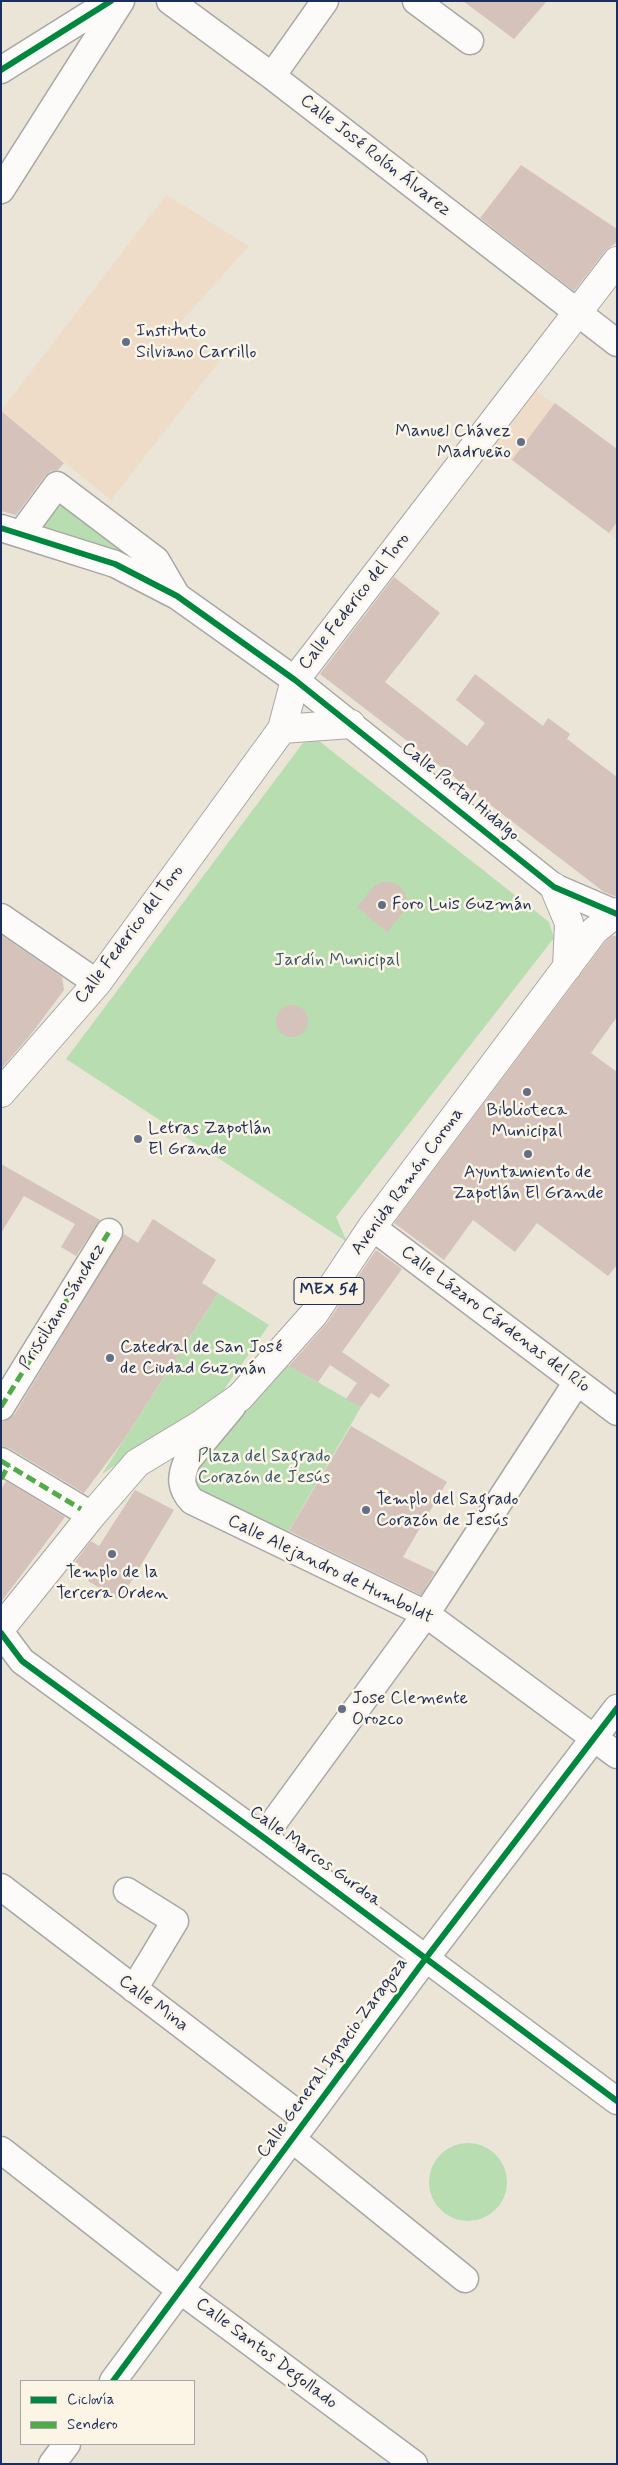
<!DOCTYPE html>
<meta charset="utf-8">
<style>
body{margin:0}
#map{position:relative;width:618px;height:2465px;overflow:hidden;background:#eae5d7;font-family:Mynerve,sans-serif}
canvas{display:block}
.frame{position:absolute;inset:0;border:2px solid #1b2f5e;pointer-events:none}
.legend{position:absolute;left:20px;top:2380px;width:175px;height:65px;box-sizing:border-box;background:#fcf5e5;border:1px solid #a2a6af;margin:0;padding:6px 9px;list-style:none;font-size:15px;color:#1b2f5e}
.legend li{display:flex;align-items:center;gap:10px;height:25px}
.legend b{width:25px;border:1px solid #a2a6af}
</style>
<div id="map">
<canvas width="618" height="2465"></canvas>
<div class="frame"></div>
<ul class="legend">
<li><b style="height:6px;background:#00873e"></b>Ciclovía</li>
<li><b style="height:6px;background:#52ab49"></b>Sendero</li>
</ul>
</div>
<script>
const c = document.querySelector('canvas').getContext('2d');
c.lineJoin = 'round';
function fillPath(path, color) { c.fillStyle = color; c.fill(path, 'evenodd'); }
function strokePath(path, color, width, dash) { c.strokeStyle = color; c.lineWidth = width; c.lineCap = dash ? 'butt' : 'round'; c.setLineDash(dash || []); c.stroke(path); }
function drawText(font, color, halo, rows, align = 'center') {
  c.font = font + ' Mynerve,sans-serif'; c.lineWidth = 5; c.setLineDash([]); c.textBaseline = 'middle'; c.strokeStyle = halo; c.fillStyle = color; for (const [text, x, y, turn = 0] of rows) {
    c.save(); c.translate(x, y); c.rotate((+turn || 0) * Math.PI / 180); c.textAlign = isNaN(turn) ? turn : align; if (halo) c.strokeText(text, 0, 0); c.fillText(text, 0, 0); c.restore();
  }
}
const built = new Path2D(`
 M166 195 249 246 178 325 221 359 111 500 1 411Z
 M534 389 617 449V539L492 445Z`);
const green = new Path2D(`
 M56 495 127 547 119 557 33 527Z
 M319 741 549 922 554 938 336 1217 347 1242 66 1059 303 743Z
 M218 1293 269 1325 223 1391 102 1474Z
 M281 1361 361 1407 284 1539 205 1500 191 1476Z
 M429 2182a39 39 0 1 1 78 0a39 39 0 1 1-78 0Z`);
const building = new Path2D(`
 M463 1H547L514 39Z
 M521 165 617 229V242L605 251 574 291 480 218Z
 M555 403 617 449V522L609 533 512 460Z
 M1 411 64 463 58 470 51 471 45 476 16 515 1 511Z
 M394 577 440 613 385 682 467 746 485 723 456 700 475 674 543 726 548 718 570 734 567 739 617 777V897L604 892 320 674Z
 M381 882H391L399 886 405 893 407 903 404 911 387 932 357 907 374 886Z
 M1 935 62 977 64 990 32 1033 1 1069Z
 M612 936H617V1017L591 1053 617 1072V1265L608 1276 537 1223 515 1252 473 1220 444 1260 394 1223 605 942Z
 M276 1021a16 16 0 1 1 32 0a16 16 0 1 1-32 0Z
 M1 1164 100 1220 76 1256 61 1247 75 1224 24 1196 1 1233Z
 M153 1219 216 1260 202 1283 218 1293 123 1441 84 1493 9 1448 1 1446V1423L14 1415 124 1234 138 1243Z
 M376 1250 402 1269 342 1352 390 1385 379 1398 371 1393 361 1407 346 1399 357 1383 330 1365 318 1382 289 1366 327 1323Z
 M351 1426 447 1482 403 1557 435 1572 421 1595 289 1531Z
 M6 1481 65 1517 1 1602V1490Z
 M135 1490 174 1510 120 1600 88 1581 92 1573 74 1563 91 1541 99 1546Z`);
const minor = new Path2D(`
 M170 1 272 76 617 343
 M416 1 470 41
 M1 70 111 1
 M272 76 325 1
 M1 190 121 1
 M1 528 115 564 177 596 295 680 554 887 617 914
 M21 534 57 485 156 560 177 596
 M1 917 97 983
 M372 1227 617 1412
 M1 1407 109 1232
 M232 1407 187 1461C180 1477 180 1488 192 1501L426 1614 617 1755
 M1 1461 81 1509
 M1 1633 22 1661 263 1837 617 2101
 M263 1837 426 1614 577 1382
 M1 1887 306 2120
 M127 1891 175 1921 134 1989
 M292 2139 465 2279
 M1 2150 180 2290 414 2464
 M113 2381 426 1958 617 1708
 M52 2464 67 2444`);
const major = new Path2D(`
 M282 729 351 724
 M554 887 569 923 567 968
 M1 1093 97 983 282 729 295 680 617 261
 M1 1628 92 1515 137 1463 200 1425 240 1397 314 1314 372 1227 594 931 617 912`);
const quiet = new Path2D(`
 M1 1407 109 1232
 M1 1461 81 1509
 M1 1479 9 1465`);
const cycleway = new Path2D(`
 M1 70 111 1
 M1 528 115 564 177 596 295 680 554 887 617 914
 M1 1633 22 1661 263 1837 617 2101
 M113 2381 426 1958 617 1708`);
const markers = [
 [126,342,5,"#636f88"],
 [521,442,5,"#636f88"],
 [382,905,5,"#636f88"],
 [527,1092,5,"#636f88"],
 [138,1139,5,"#636f88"],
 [528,1154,5,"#636f88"],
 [110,1358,5,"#636f88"],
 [366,1510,5,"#636f88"],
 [112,1554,5,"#636f88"],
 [342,1709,5,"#636f88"]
];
const shields = [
 [329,1291,70]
];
const shieldNames = [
 ["MEX 54",329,1291]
];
const streetNames = [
 ["Calle José Rolón Álvarez",375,156,38],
 ["Calle Federico del Toro",355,602,-52],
 ["Calle Portal Hidalgo",460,792,39],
 ["Calle Federico del Toro",130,935,-53],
 ["Avenida Ramón Corona",408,1182,-54],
 ["Prisciliano Sánchez",63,1307,-58],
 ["Calle Lázaro Cárdenas del Río",495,1320,37],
 ["Calle Alejandro de Humboldt",330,1570,26],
 ["Calle Marcos Gurdoa",315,1857,36],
 ["Calle Mina",153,2004,37],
 ["Calle General Ignacio Zaragoza",333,2058,-54],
 ["Calle Santos Degollado",266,2354,37]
];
const poiNames = [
 ["Instituto",136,332],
 ["Silviano Carrillo",136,353],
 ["Manuel Chávez",511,432,"right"],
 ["Madrueño",511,453,"right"],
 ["Foro Luis Guzmán",392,905],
 ["Biblioteca",527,1111,"center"],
 ["Municipal",527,1132,"center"],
 ["Letras Zapotlán",148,1129],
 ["El Grande",148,1150],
 ["Ayuntamiento de",528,1173,"center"],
 ["Zapotlán El Grande",528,1194,"center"],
 ["Catedral de San José",120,1348],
 ["de Ciudad Guzmán",120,1369],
 ["Templo del Sagrado",376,1500],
 ["Corazón de Jesús",376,1521],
 ["Templo de la",112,1573,"center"],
 ["Tercera Orden",112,1594,"center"],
 ["Jose Clemente",352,1699],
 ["Orozco",352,1720]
];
const parkNames = [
 ["Jardín Municipal",337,961],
 ["Plaza del Sagrado",264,1457],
 ["Corazón de Jesús",264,1478]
];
fillPath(built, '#eedcc9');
fillPath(green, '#b7ddb1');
fillPath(building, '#d5c2bb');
strokePath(minor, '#a7a7a5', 29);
strokePath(major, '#a7a7a5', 30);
strokePath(minor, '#fcfbf9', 26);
strokePath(major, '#fcfbf9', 28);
strokePath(quiet, '#52ab49', 5, [10, 5]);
strokePath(cycleway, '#00873e', 6);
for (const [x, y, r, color] of markers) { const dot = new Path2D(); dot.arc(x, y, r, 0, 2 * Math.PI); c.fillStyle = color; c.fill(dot); strokePath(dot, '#fcf5e5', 2); }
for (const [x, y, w] of shields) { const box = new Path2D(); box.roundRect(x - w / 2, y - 13.5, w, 27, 4); c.fillStyle = '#fcf5e5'; c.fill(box); strokePath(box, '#1b2f5e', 1); }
drawText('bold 16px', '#1b2f5e', null, shieldNames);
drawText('18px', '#1b2f5e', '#fcf5e5', streetNames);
drawText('18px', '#1b2f5e', '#fcf5e5', poiNames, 'left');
drawText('18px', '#38596b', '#fcf5e5', parkNames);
</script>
